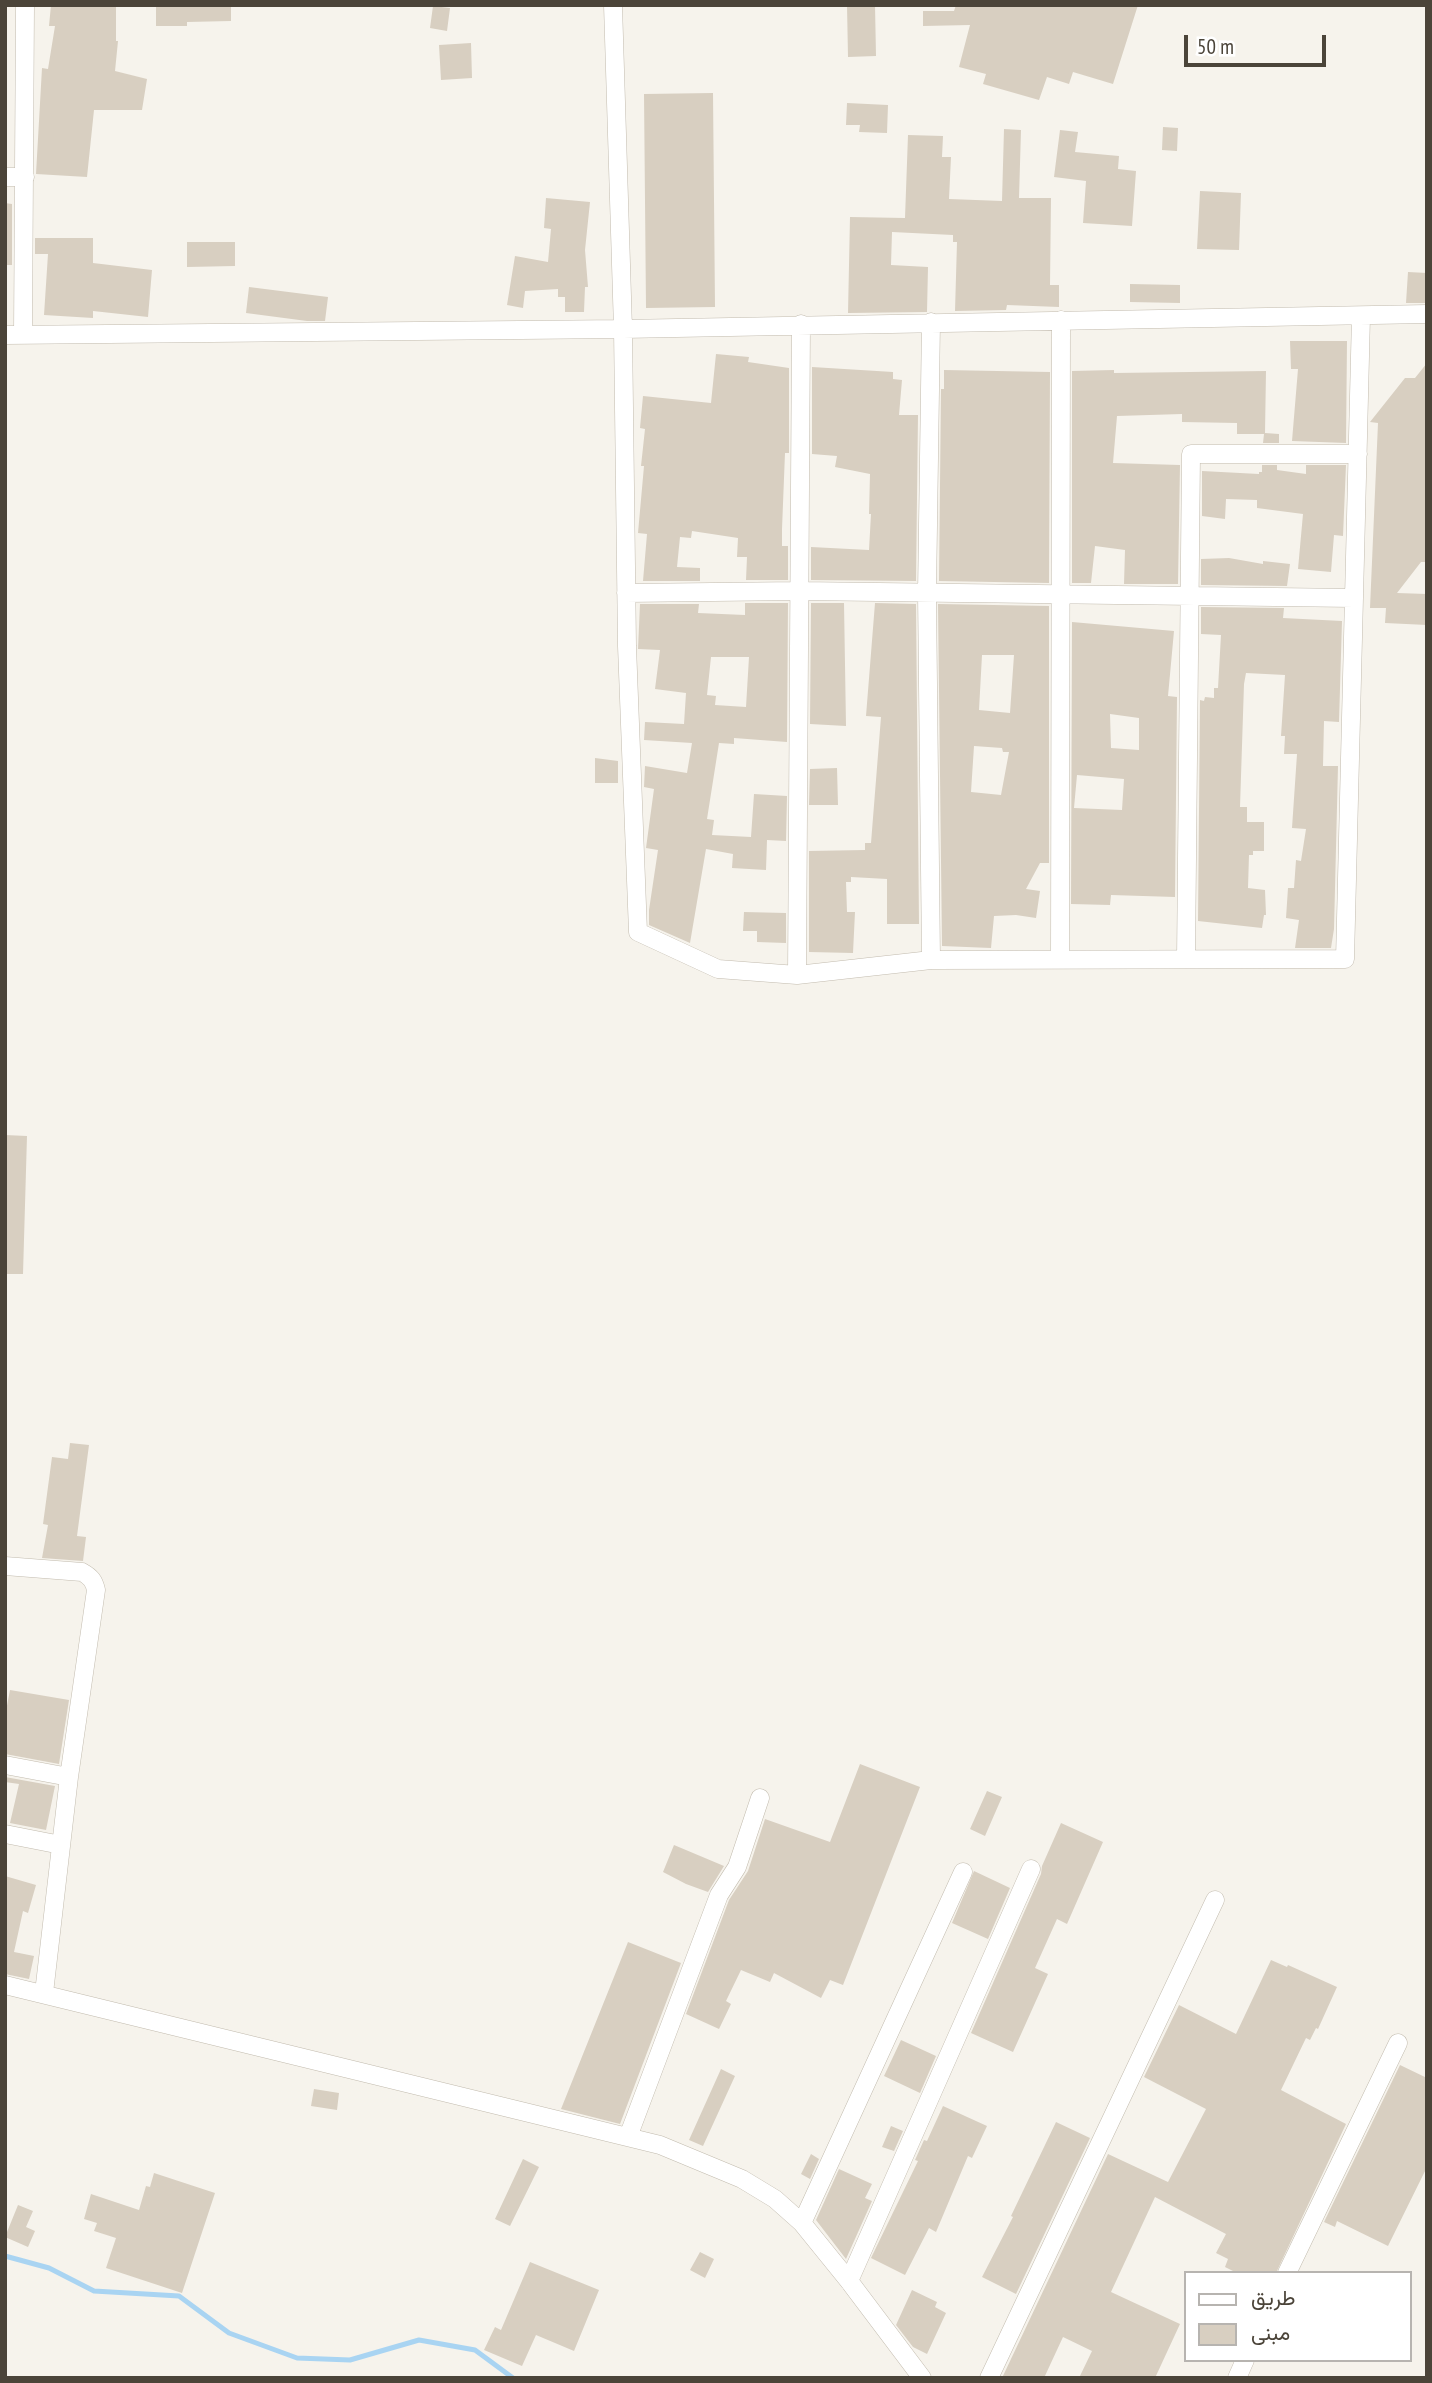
<!DOCTYPE html>
<meta charset="utf-8">
<style>
body{margin:0}
#map{position:relative;width:1432px;height:2383px;overflow:hidden;background:#f6f3ec;font-family:"PT Sans Narrow",Vazirmatn,sans-serif}
canvas{display:block}
.frame{position:absolute;inset:0;border:7px solid #4b4439;pointer-events:none}
.legend{position:absolute;left:1184px;top:2271px;width:228px;height:91px;box-sizing:border-box;background:#fff;border:2px solid #b7b4b0;margin:0;padding:9px 12px;list-style:none;font-size:21px;color:#4b4439}
.legend li{display:flex;align-items:center;gap:14px;height:35px}
.legend b{width:35px;border:2px solid #b7b4b0}
.scale{position:absolute;left:1184px;top:35px;width:142px;height:32px;box-sizing:border-box;border:4px solid #4b4439;border-top:0;padding-left:9px;font-size:21px;line-height:24px;white-space:nowrap;color:#4b4439;-webkit-text-stroke:5px #fff;paint-order:stroke}
</style>
<div id="map">
<canvas width="1432" height="2383"></canvas>
<div class="frame"></div>
<ul class="legend">
<li><b style="height:9px;background:#fff"></b>طريق</li>
<li><b style="height:19px;background:#d8cfc1"></b>مبنى</li>
</ul>
<div class="scale">50 m</div>
</div>
<script>
const c = document.querySelector('canvas').getContext('2d');
c.lineJoin = 'round';
function strokePath(path, color, width, dash) { c.strokeStyle = color; c.lineWidth = width; c.lineCap = dash ? 'butt' : 'round'; c.setLineDash(dash || []); c.stroke(path); }
function fillPath(path, color) { c.fillStyle = color; c.fill(path, 'evenodd'); }
const stream = new Path2D(`
 M5 2256 49 2268 94 2291 179 2296 229 2333 297 2358 350 2360 419 2340 475 2350 513 2378`);
const building = new Path2D(`
 M51 5H116V41H118L115 71 147 79 142 110H94L87 177 36 174 42 68 48 69 55 26H49Z
 M156 5H231V21L187 22V26H156Z
 M847 5H875L876 56 848 57Z
 M956 5H1138L1113 84 1073 72 1069 84 1047 77 1039 100 983 84 986 74 959 67 970 25 923 26V11H954Z
 M433 6 450 8 447 31 430 28Z
 M471 43 472 78 441 80 439 45Z
 M713 93 715 307 646 308 644 94Z
 M847 103 888 105 887 133 859 132 860 125H846Z
 M1163 127 1178 128 1177 151 1162 150Z
 M1004 129 1021 130 1019 198H1051L1050 285H1059V307L1007 305 1006 310 955 311 957 242H953V235L892 232 891 265 928 267 927 312 848 313 850 217 905 218 908 135 943 136 942 157H951L949 199 1002 201Z
 M1060 130 1078 132 1075 152 1119 156 1118 169 1136 171 1132 226 1083 223 1086 181 1054 177Z
 M1200 191 1241 193 1239 250 1197 249Z
 M546 198 590 202 585 250 588 287H585L584 312H565V297H558V289L525 291 523 308 507 305 515 256 548 262 551 229 544 228Z
 M5 203 12 204V265H5Z
 M35 238H93V263L152 270 148 317 93 311V318L44 315 48 254H35Z
 M187 242H235V266L187 267Z
 M1408 272 1427 273V303H1406Z
 M1130 284 1180 285V303L1130 302Z
 M249 287 328 297 325 321H307L246 313Z
 M1290 341H1347L1346 443 1292 441 1298 369H1291Z
 M716 354 749 357 748 362 789 368V453H785L782 529V546H788V580H746L747 557H737L738 538 692 531 691 538 680 537 677 567 700 568V581H643L647 534 638 533 644 466H641L645 429 640 428 643 396 711 403Z
 M1427 363 1426 562H1421L1397 593 1427 594V625L1385 623 1386 608H1370L1378 423 1370 422 1405 378H1415Z
 M812 367 893 372V379L902 380 899 415H918L916 581 811 580V547L869 550 871 514H869L870 474 835 467 837 456 812 454Z
 M944 370 1050 372 1049 583 939 581 941 389H944Z
 M1114 370V373L1266 371 1265 433 1279 434V443H1263L1264 434H1237V423L1182 422V414L1117 416 1113 463 1180 465 1178 584H1124L1125 550 1095 546 1091 583H1072V371Z
 M1262 465H1277V470L1306 474V465H1346L1343 536 1334 535 1331 572 1298 569 1303 514 1257 508V500L1226 499 1225 519 1202 516V471L1259 474V472H1262Z
 M1229 558 1263 564V561L1290 564 1287 586 1201 585V559Z
 M745 603H788L787 742 734 738V744L719 743 707 819 714 820 712 835 751 837 754 794 787 796 786 841 767 840 766 870 732 868 733 854 706 849 690 943 649 925V910L658 850 646 848 654 789 644 787 645 766 687 773 692 743 644 740 645 722 684 724 686 693 655 689 660 650 638 649 640 604H699L698 613 745 615ZM711 657H749L746 707 715 705 716 696 707 695Z
 M811 603H844L846 726 810 724Z
 M875 603 916 604 919 924H887V879L851 877V882H846L847 912H855L853 953 809 952V851L865 850V843H871L881 717 866 716Z
 M938 604 1049 606V863H1040L1026 889 1040 891 1036 918 1016 915 994 916 991 948 942 946ZM982 655H1014L1010 713 979 710ZM974 746 1002 748 1003 752H1009L1001 795 971 792Z
 M1201 607 1284 608 1283 618 1342 621 1339 722 1324 721 1323 766H1338L1334 929 1331 948H1295L1299 920 1286 918 1288 888H1294L1296 860 1301 861 1306 829 1292 828 1297 754H1284L1285 736H1281L1285 675 1246 673 1244 684 1240 807H1247V822H1264V851H1253V855H1249L1248 888 1265 890 1266 915H1264L1262 928 1198 921 1200 700 1204 701 1205 697 1214 698V688H1218L1221 635 1201 634Z
 M1072 622 1174 631 1168 696 1177 697 1175 897 1111 895 1110 905 1071 904ZM1110 714 1139 718V750L1111 748ZM1077 775 1124 779 1122 810 1074 808Z
 M595 758 618 761V783H595Z
 M837 768 838 805H809L810 769Z
 M744 912 786 913V943L757 942V931H743Z
 M5 1135 27 1136 23 1274H5Z
 M70 1443 89 1445 77 1536 86 1537 83 1561 42 1558 48 1525 43 1524 52 1457 68 1459Z
 M10 1690 69 1700 59 1764 5 1754V1716Z
 M860 1764 920 1787 843 1985 830 1980 821 1998 774 1973 770 1982 741 1970 726 2001 731 2004 719 2029 686 2014 729 1900 748 1871 765 1819 830 1842Z
 M5 1777 55 1786 46 1830 10 1823 19 1784 5 1782Z
 M987 1791 1002 1797 985 1836 970 1829Z
 M1061 1823 1103 1842 1067 1924 1057 1919 1035 1968 1048 1974 1013 2052 971 2033 1041 1874 1042 1866Z
 M674 1845 724 1866 708 1892 686 1884 663 1872Z
 M974 1871 1010 1888 988 1939 952 1923Z
 M5 1876 36 1885 28 1913 23 1911 14 1952 34 1956 29 1979 5 1974Z
 M628 1942 681 1963 620 2124 561 2109Z
 M1271 1960 1287 1967 1288 1965 1337 1987 1318 2029 1316 2028 1310 2040 1306 2038 1281 2090 1346 2124 1276 2273H1237L1225 2267 1228 2259 1216 2253 1226 2234 1155 2197 1111 2292 1180 2324 1155 2378H1079L1092 2351 1063 2337 1044 2378H1002L1108 2154 1168 2182 1206 2109 1144 2077 1179 2005 1236 2034Z
 M901 2040 936 2056 920 2093 884 2076Z
 M1400 2065 1427 2078V2167L1388 2246 1337 2221 1335 2227 1324 2222Z
 M721 2069 735 2076 703 2146 689 2140Z
 M314 2089 339 2093 337 2110 311 2106Z
 M943 2106 987 2126 972 2158 968 2156 936 2232 929 2228 905 2275 871 2258 918 2161 915 2160 924 2140 927 2141Z
 M1056 2122 1090 2138 1016 2294 982 2277 1013 2217 1011 2216Z
 M891 2126 903 2131 894 2151 882 2147Z
 M811 2154 819 2159 810 2179 801 2174Z
 M523 2159 539 2167 510 2226 495 2219Z
 M839 2169 872 2184 865 2198 872 2201 846 2259 816 2220Z
 M154 2173 215 2193 182 2293 106 2268 116 2238 94 2231 97 2223 84 2219 91 2194 139 2210 146 2186 150 2187Z
 M18 2205 33 2211 26 2227 35 2231 28 2247 5 2237Z
 M700 2252 714 2259 705 2278 690 2270Z
 M530 2262 599 2290 574 2351 536 2335 522 2366 484 2350 495 2327 501 2330Z
 M912 2290 937 2302 935 2307 946 2313 927 2354 913 2347 896 2325Z`);
const minor = new Path2D(`
 M613 5 623 329 627 646 638 932 718 969 797 975 931 960 1345 959 1361 316
 M5 177H25
 M23 334 25 5
 M5 335 623 329 1427 314
 M626 593 799 591 1354 598
 M1060 959 1061 320
 M1186 959 1191 454H1358
 M931 960 927 593 931 322
 M797 975 801 324
 M5 1566 82 1572C91 1577 94 1581 96 1590L69 1777 44 1993
 M5 1765 69 1777
 M5 1834 61 1845
 M5 1985 660 2145 742 2179 775 2199 802 2223 849 2281 922 2378
 M628 2137 719 1895 737 1867 760 1798
 M802 2223 963 1872
 M1287 2273 1398 2043
 M849 2281 1031 1869
 M989 2378 1215 1900
 M1237 2378 1245 2360`);
strokePath(stream, '#a9d4f2', 5);
fillPath(building, '#d8cfc1');
strokePath(minor, '#c2bbae', 19);
strokePath(minor, '#fff', 18);
</script>
